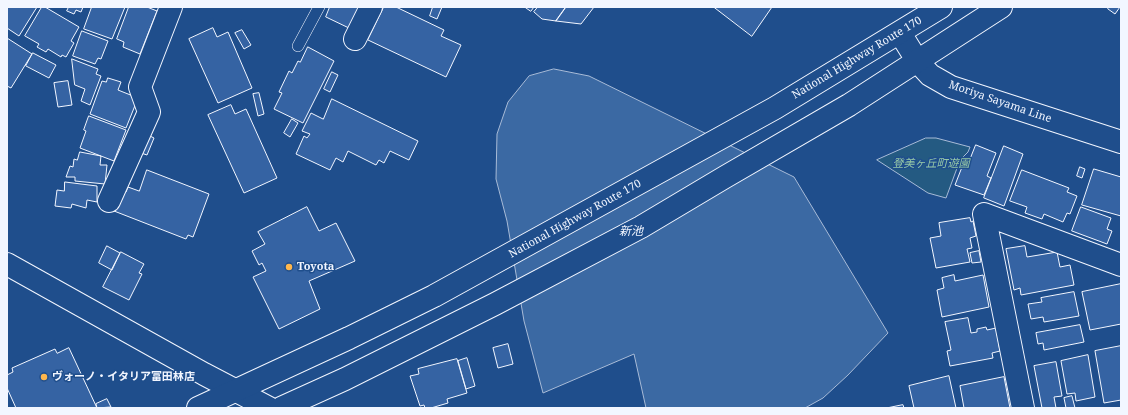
<!DOCTYPE html>
<meta charset="utf-8">
<style>
body{margin:0}
#map{position:relative;width:1128px;height:415px;overflow:hidden;background:#1f4e8c;font-family:"Noto Serif",serif}
canvas{display:block}
.frame{position:absolute;inset:0;border:8px solid #f2f6ff;pointer-events:none}
</style>
<div id="map">
<canvas width="1128" height="415"></canvas>
<div class="frame"></div>
</div>
<script>
const c = document.querySelector('canvas').getContext('2d');
c.lineJoin = 'round';
function fillPath(path, color) { c.fillStyle = color; c.fill(path, 'evenodd'); }
function strokePath(path, color, width, dash) { c.strokeStyle = color; c.lineWidth = width; c.lineCap = dash ? 'butt' : 'round'; c.setLineDash(dash || []); c.stroke(path); }
function drawText(font, color, halo, rows, align = 'center') {
  c.font = font + ' "Noto Serif","Noto Sans JP",serif'; c.lineWidth = 3; c.setLineDash([]); c.textBaseline = 'middle'; c.strokeStyle = halo; c.fillStyle = color; for (const [text, x, y, turn = 0] of rows) {
    c.save(); c.translate(x, y); c.rotate((+turn || 0) * Math.PI / 180); c.textAlign = isNaN(turn) ? turn : align; if (halo) c.strokeText(text, 0, 0); c.fillText(text, 0, 0); c.restore();
  }
}
const green = new Path2D(`
 M926 138H936L970 147 968 152 960 160 946 198 928 193 877 160Z`);
const water = new Path2D(`
 M554 69 589 76 794 177 888 333 848 375 823 398 805 408H646L634 354 543 393 524 321 507 221 496 179 497 134 508 102 529 76Z`);
const building = new Path2D(`
 M7 7H37L19 36 7 28Z
 M42 7H45L79 27 71 41 74 43 66 57 62 55 61 57 48 49 46 52 37 47 39 44 25 36Z
 M69 7H83L81 12 76 10 74 14 67 11Z
 M92 7H125L112 39 84 29Z
 M129 7H147L157 11 140 54 123 47 124 42 117 39Z
 M330 7H361L351 29 326 17Z
 M384 7H396L444 30 441 36 461 45 446 77 368 40Z
 M433 7H442L437 19 430 16Z
 M525 7H534L531 11Z
 M538 7H566L556 21 542 19 534 12Z
 M566 7H594L581 24 556 21Z
 M714 7H772L752 36Z
 M1109 7H1120L1115 14 1108 9Z
 M213 28 217 37 228 32 252 88 218 103 189 39Z
 M242 30 251 45 244 49 235 33Z
 M82 31 108 41 101 59 98 58 95 64 73 56Z
 M7 38 32 54 11 88 7 86Z
 M308 47 334 61 303 123 274 109 282 93 279 92 289 71 292 73 298 61 300 62Z
 M33 53 56 65 49 78 26 66Z
 M72 59 98 69 96 74 101 76 90 105 81 101 85 89 75 85Z
 M332 72 338 75 330 92 324 89Z
 M108 78 121 82 118 90 138 98 126 128 90 114 102 81 106 82Z
 M68 81 72 105 58 107 54 83Z
 M259 93 264 114 258 116 253 94Z
 M332 99 418 141 409 160 390 151 384 163 379 160 376 165 348 151 343 162 336 158 330 170 296 154 304 136 307 138 310 134 302 131 311 113 323 119Z
 M231 105 235 114 246 109 277 178 244 193 208 115Z
 M89 116 126 130 114 161 80 148 86 131 84 130Z
 M292 119 298 123 290 137 284 133Z
 M148 135 154 138 147 155 141 153Z
 M976 145 996 153 987 176 991 178 984 195 955 185 962 167 966 168Z
 M1004 146 1023 154 1004 206 984 198Z
 M80 152 101 156 100 165H107L105 184 75 181V177H66L70 166 73 167 74 159 77 160Z
 M1080 167 1085 169 1082 178 1077 176Z
 M1094 169 1121 177V216L1082 205Z
 M147 170 209 194 193 237 188 235 186 239 114 211 122 190 126 192 128 187 139 191Z
 M1022 170 1069 188 1067 192 1077 196 1070 214 1067 213 1063 222 1044 214 1042 219 1025 213 1027 207 1010 201Z
 M65 182 97 186V202L87 200 86 208 72 204 71 208 55 206 57 190 64 191Z
 M307 207 319 231 336 223 355 261 309 281 320 309 279 329 253 277 266 271 262 263 259 265 252 251 265 244 258 232Z
 M1081 207 1111 218 1107 229 1112 231 1107 244 1072 231Z
 M970 218 971 222 973 221 976 236 970 238 972 248 967 249 970 262 936 268 930 238 941 236 939 223Z
 M107 246 120 253 112 270 99 263Z
 M1025 246 1027 257 1057 252 1060 267 1070 265 1074 285 1021 295 1020 288 1014 290 1006 249Z
 M979 251 981 262 972 263 970 253Z
 M121 252 144 264 139 273 142 274 129 300 103 287Z
 M954 275 955 281 983 275 989 307 942 317 937 290 944 288 942 278Z
 M1121 284V324L1090 330 1082 292Z
 M1074 292 1079 316 1044 322 1043 317 1031 319 1028 304 1042 302 1041 298Z
 M968 318 971 333 977 332V329L986 327 987 330 996 328 1000 351 992 353 993 358 950 366 947 351 951 350 945 322Z
 M1080 325 1084 342 1044 350 1043 343 1038 344 1036 333Z
 M508 344 513 364 498 368 493 348Z
 M1121 346V400L1104 403 1095 351Z
 M69 348 97 408H16L7 388V375L13 372 12 368 55 349 57 353Z
 M1088 355 1095 397 1076 401 1075 393 1067 394 1061 361Z
 M467 358 475 386 466 389 458 361Z
 M457 359 467 393 447 399 448 403 431 408H425L424 405 420 406 410 376 419 374 418 369Z
 M1056 362 1062 396 1054 397 1056 408H1042L1034 366Z
 M949 376 956 408H914L909 386Z
 M1004 377 1010 408H964L960 386Z
 M1072 396 1075 408H1066L1064 398Z
 M107 399 111 407 97 408 96 404Z
 M903 405 904 408H887Z`);
const lane = new Path2D(`
 M298 46 319 7`);
const street = new Path2D(`
 M355 39 371 7
 M109 201 149 112 140 87 171 7
 M7 264 204 374 269 408
 M1023 408 984 214 1121 265`);
const secondary = new Path2D(`
 M900 33 918 62 930 75 951 87 1121 142`);
const highway = new Path2D(`
 M198 408 349 338 434 296 775 108 941 7
 M281 408 345 379 495 304 641 227 725 177 849 105 1001 7`);
const markers = [
 [289,267,4,"#ffb74d"],
 [44,377,4,"#ffb74d"]
];
const streetNames = [
 ["National Highway Route 170",857,58,-31],
 ["Moriya Sayama Line",1000,102,19],
 ["National Highway Route 170",575,219,-29]
];
const parkNames = [
 ["登美ヶ丘町遊園",931,164]
];
const poiNames = [
 ["Toyota",297,267],
 ["ヴォーノ・イタリア富田林店",52,377]
];
const waterNames = [
 ["新池",631,232]
];
fillPath(green, '#245a82');
strokePath(green, '#a8bbd7', 1);
fillPath(water, '#3b69a3');
strokePath(water, '#a8bbd7', 1);
fillPath(building, '#3563a3');
strokePath(building, '#f2f6ff', 1);
strokePath(lane, '#f2f6ff', 12);
strokePath(street, '#f2f6ff', 24);
strokePath(secondary, '#f2f6ff', 24);
strokePath(highway, '#f2f6ff', 24);
strokePath(lane, '#1f4e8c', 11);
strokePath(street, '#1f4e8c', 22);
strokePath(secondary, '#1f4e8c', 22);
strokePath(highway, '#1f4e8c', 22);
for (const [x, y, r, color] of markers) { const dot = new Path2D(); dot.arc(x, y, r, 0, 2 * Math.PI); c.fillStyle = color; c.fill(dot); strokePath(dot, '#1f4e8c', 1.5); }
drawText('11px', '#f2f6ff', '#1f4e8c', streetNames);
drawText('italic 11px', '#97c8a6', '#1f4e8c', parkNames);
drawText('bold 11px', '#f2f6ff', '#1f4e8c', poiNames, 'left');
drawText('italic 12px', '#f2f6ff', '#1f4e8c', waterNames);
</script>
